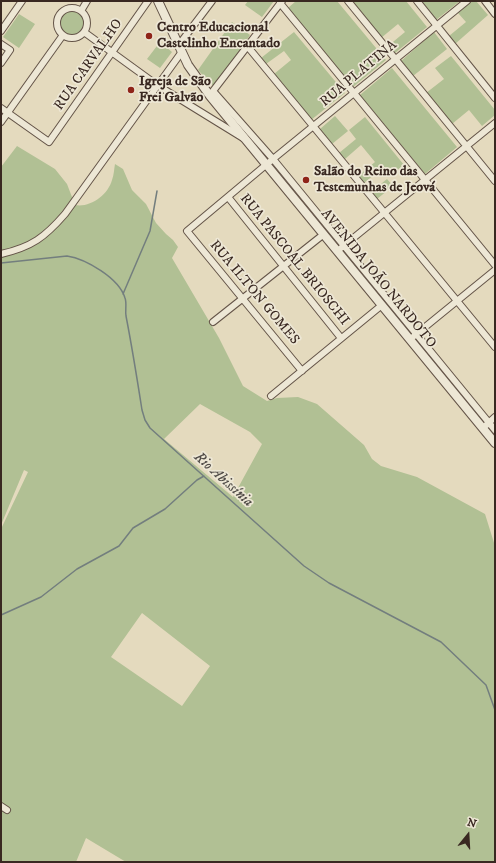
<!DOCTYPE html>
<meta charset="utf-8">
<style>
body{margin:0}
#map{position:relative;width:496px;height:863px;overflow:hidden;background:#e4dabe;font-family:"IM FELL DW Pica",serif}
canvas{display:block}
.frame{position:absolute;inset:0;border:2px solid #392821;pointer-events:none}
.north{position:absolute;left:448px;top:815px;width:40px;height:40px;-webkit-text-stroke:3px #ede7d5;paint-order:stroke;rotate:18deg;font-size:11px;font-weight:700;line-height:16px;text-align:center;color:#392821}
.north::after{content:'';display:block;margin:auto;width:14px;height:18px;background:#392821;clip-path:polygon(50% 0,100% 100%,50% 72%,0 100%)}
</style>
<div id="map">
<canvas width="496" height="863"></canvas>
<div class="frame"></div>
<div class="north">N</div>
</div>
<script>
const c = document.querySelector('canvas').getContext('2d');
c.lineJoin = 'round';
function fillPath(path, color) { c.fillStyle = color; c.fill(path, 'evenodd'); }
function strokePath(path, color, width, dash) { c.strokeStyle = color; c.lineWidth = width; c.lineCap = dash ? 'butt' : 'round'; c.setLineDash(dash || []); c.stroke(path); }
function drawText(font, color, halo, rows, align = 'center') {
  c.font = font + ' "IM FELL DW Pica",serif'; c.lineWidth = 3.5; c.setLineDash([]); c.textBaseline = 'middle'; c.strokeStyle = halo; c.fillStyle = color; for (const [text, x, y, turn = 0] of rows) {
    c.save(); c.translate(x, y); c.rotate((+turn || 0) * Math.PI / 180); c.textAlign = isNaN(turn) ? turn : align; if (halo) c.strokeText(text, 0, 0); c.fillText(text, 0, 0); c.restore();
  }
}
const green = new Path2D(`
 M248 1H274L262 17 245 5Z
 M296 1H337L386 60 353 87 288 8Z
 M351 1H406L427 27 395 53 388 46 405 32 398 24 381 38Z
 M420 1H460L436 20Z
 M472 1H476L488 15 455 44 449 36 466 22 458 13Z
 M58 23a13 13 0 1 1 26 0a13 13 0 1 1-26 0Z
 M19 14 35 24 19 48 3 37Z
 M232 22 250 35 215 88 198 70Z
 M294 32 345 93 311 120 274 74 291 60 284 51 266 64 261 58Z
 M434 32 447 49 413 76 401 61Z
 M160 42 172 52 160 68 147 59Z
 M451 56 495 110V115L482 126 469 110 452 124 426 93 444 79 435 68Z
 M392 68 457 147 425 174 360 95Z
 M335 116 348 131 332 144 320 129Z
 M365 117 404 165 388 177 381 169 364 183 358 176 375 162 361 145 345 159 339 153 356 139 349 130Z
 M17 146 55 169 67 184 75 205C90 208 108 195 112 180 114 175 114 169 115 164L123 169 132 190 146 204 156 223 166 234 173 240 178 247 172 258 219 338 243 386 267 401 277 398 298 397 317 404 364 445 372 459 381 466 417 477 485 514 495 546V862H126L86 838 76 862H1V529L28 472 24 470 1 525V167ZM200 404 250 432 262 444 233 497 164 439ZM142 613 210 666 182 706 111 657Z
 M387 179 393 186 377 199 371 192Z`);
const stream = new Path2D(`
 M1 263 67 256C86 259 119 278 125 298 127 303 125 310 126 316 132 347 137 378 142 410L145 420 150 428 304 566 329 583 441 642 486 685 495 710
 M123 294 150 231 157 191
 M1 615 41 597 77 569 119 546 133 528 165 509 197 480 204 476`);
const minor = new Path2D(`
 M348 1 495 181
 M417 1 495 98
 M485 1 495 14
 M280 3 495 265
 M57 23a15 15 0 1 1 30 0a15 15 0 1 1-30 0Z
 M81 11 87 1
 M1 31 22 1
 M84 32 157 85 243 138
 M1 44 10 50 1 63
 M178 46 212 1
 M248 47 495 347
 M213 91 282 1
 M210 96 213 91 273 159 495 430
 M1 108 49 142 148 1
 M1 122 63 35
 M228 197 341 338
 M341 248 495 123
 M1 254C32 247 45 237 65 214L181 53
 M213 322 324 234
 M414 336 495 270
 M302 371 187 231 273 159 467 1
 M271 396 382 305
 M483 428 495 417
 M1 806 7 810`);
const tertiary = new Path2D(`
 M158 1 188 65 210 96 495 443`);
const markers = [
 [149,36,4,"#8f2418"],
 [131,90,4,"#8f2418"],
 [306,180,4,"#8f2418"]
];
const poiNames = [
 ["Centro Educacional",157,28],
 ["Castelinho Encantado",157,44],
 ["Igreja de São",139,82],
 ["Frei Galvão",139,98],
 ["Salão do Reino das",314,172],
 ["Testemunhas de Jeová",314,188]
];
const streetNames = [
 ["RUA CARVALHO",89,65,-55],
 ["RUA PLATINA",359,74,-40],
 ["RUA PASCOAL BRIOSCHI",294,260,51],
 ["AVENIDA JOÃO NARDOTO",378,279,51],
 ["RUA ILTON GOMES",254,293,50]
];
const waterNames = [
 ["Rio Abissínia",223,480,42]
];
fillPath(green, '#b1c094');
strokePath(stream, '#737e7e', 1.5);
strokePath(minor, '#645448', 8);
strokePath(tertiary, '#645448', 10);
strokePath(minor, '#ede7d5', 6);
strokePath(tertiary, '#ede7d5', 8);
for (const [x, y, r, color] of markers) { const dot = new Path2D(); dot.arc(x, y, r, 0, 2 * Math.PI); c.fillStyle = color; c.fill(dot); strokePath(dot, '#ede7d5', 1.5); }
drawText('bold 14px', '#392821', '#ede7d5', poiNames, 'left');
drawText('14px', '#392821', '#ede7d5', streetNames);
drawText('italic 15px', '#514c48', '#ede7d5', waterNames);
</script>
